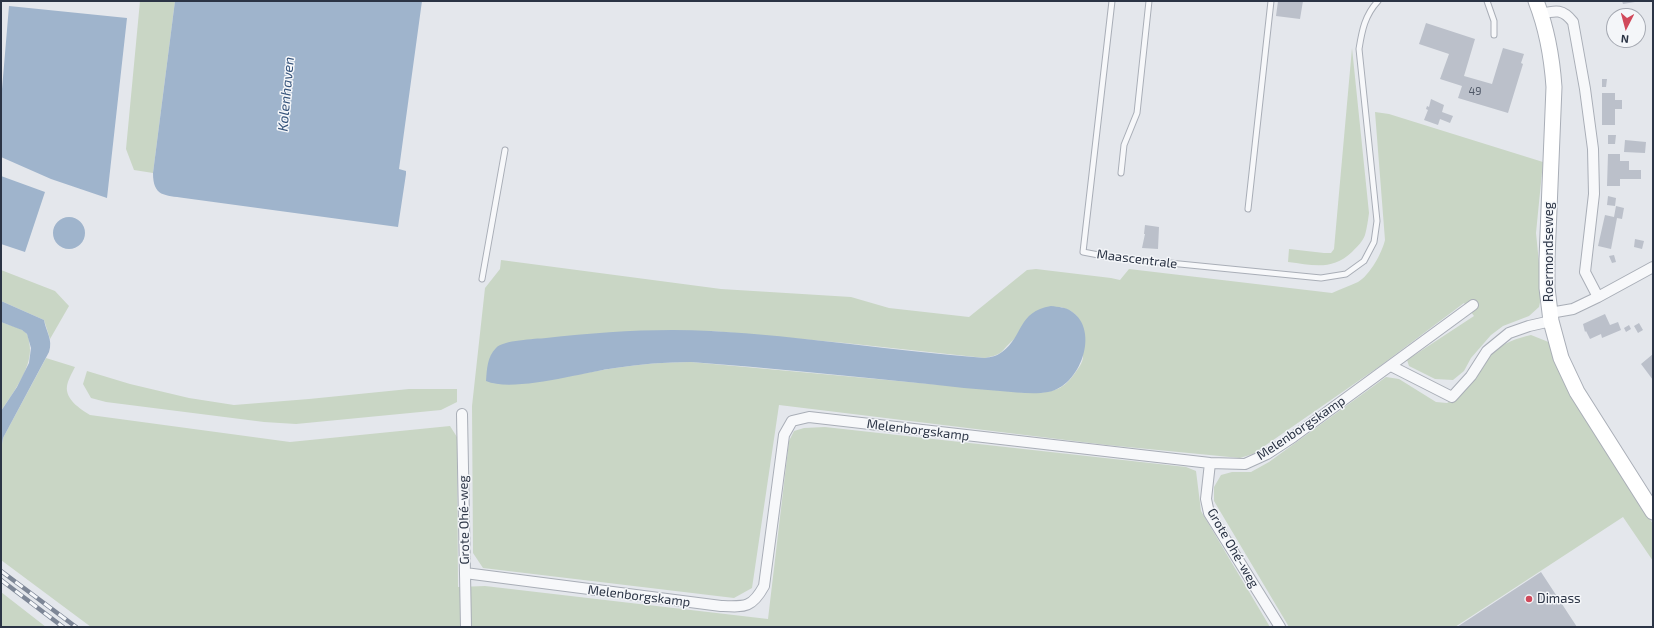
<!DOCTYPE html>
<meta charset="utf-8">
<style>
body{margin:0}
#map{position:relative;width:1654px;height:628px;overflow:hidden;background:#e4e7ec;font-family:"Exo 2",sans-serif}
canvas{display:block}
.frame{position:absolute;inset:0;border:2px solid #2b3445;pointer-events:none}
.north{position:absolute;left:1606px;top:8px;width:40px;height:40px;box-sizing:border-box;background:#f4f6f9;border:1px solid #a4a8b1;border-radius:50%;rotate:186deg;font-size:11px;font-weight:700;line-height:16px;text-align:center;color:#2b3445}
.north::after{content:'';display:block;margin:auto;width:14px;height:18px;background:#d1495b;clip-path:polygon(50% 0,100% 100%,50% 72%,0 100%)}
</style>
<div id="map">
<canvas width="1654" height="628"></canvas>
<div class="frame"></div>
<div class="north">N</div>
</div>
<script>
const c = document.querySelector('canvas').getContext('2d');
c.lineJoin = 'round';
function fillPath(path, color) { c.fillStyle = color; c.fill(path, 'evenodd'); }
function strokePath(path, color, width, dash) { c.strokeStyle = color; c.lineWidth = width; c.lineCap = dash ? 'butt' : 'round'; c.setLineDash(dash || []); c.stroke(path); }
function drawText(font, color, halo, rows, align = 'center') {
  c.font = font + ' "Exo 2",sans-serif'; c.lineWidth = 3; c.setLineDash([]); c.textBaseline = 'middle'; c.strokeStyle = halo; c.fillStyle = color; for (const [text, x, y, turn = 0] of rows) {
    c.save(); c.translate(x, y); c.rotate((+turn || 0) * Math.PI / 180); c.textAlign = isNaN(turn) ? turn : align; if (halo) c.strokeText(text, 0, 0); c.fillText(text, 0, 0); c.restore();
  }
}
const green = new Path2D(`
 M140 1H175L153 173 134 170 126 149Z
 M1352 48 1369 213C1368 220 1367 228 1365 235 1363 241 1357 247 1352 252 1332 271 1313 265 1288 262L1289 249 1324 253H1331L1334 249Z
 M1375 112 1389 114 1543 162 1536 233 1542 293 1539 307 1529 316 1503 326 1491 335 1471 358 1464 371 1453 380 1435 379 1409 366 1407 360 1474 316 1464 303 1380 366 1253 454 1240 458 1107 445 779 405 752 588 734 598 483 568 473 553 472 406 485 288 500 269 501 260 721 289 851 297 889 308 969 317 1027 270 1036 269 1111 278 1120 280 1129 269 1332 293C1340 289 1350 286 1358 282 1370 275 1382 253 1385 240ZM1061 307 1071 311 1077 316C1079 329 1083 343 1083 357 1083 362 1078 369 1075 373 1062 392 1051 392 1029 393L691 362C665 362 640 364 615 368 573 374 534 386 491 383L712 331 845 343 985 358C1004 354 1000 352 1012 341 1027 328 1045 318 1061 307Z
 M1 270 55 291 69 306 50 339 44 320 1 301Z
 M1 322C8 325 21 327 26 333 28 335 29 339 29 342 35 364 13 393 1 411Z
 M1531 335 1551 343 1567 383 1596 436 1653 524V561L1623 517 1455 627H1289L1214 501V487L1221 475 1232 472H1251L1269 462 1386 377 1399 379 1436 402 1447 403 1458 397 1493 352C1504 343 1517 338 1531 335Z
 M46 358 75 367C72 373 68 380 67 386 65 399 80 409 90 415L290 442 450 426 457 437 458 587 485 586 768 619 789 441 794 431 804 428 825 427 1186 467 1196 471 1201 511 1270 627H91L1 560V450L3 438Z
 M87 371 130 384 189 398 234 405 309 399 409 389H457V402L441 410 296 424 264 422 106 402 91 398 83 384Z
 M1 592 46 627H1Z`);
const water = new Path2D(`
 M175 1H422L399 169 406 171V174L398 227 184 198C165 195 153 197 153 173Z
 M9 6 127 18 107 198 51 179 1 157V101Z
 M1 176 45 192 25 252 1 244Z
 M53 233a16 16 0 1 1 32 0a16 16 0 1 1-32 0Z
 M1 301 44 320C46 332 53 339 49 352L3 438 1 450V411L17 387 29 363 31 348 27 334 22 330 1 322Z
 M1051 306C1058 307 1066 307 1071 311 1101 330 1080 387 1048 392 1033 395 1016 392 1000 391 976 389 952 387 928 384 849 376 770 368 691 362 665 362 640 364 615 368 584 372 513 393 486 381 487 369 487 357 496 348 503 340 535 339 546 338 601 332 656 328 711 331 803 336 893 351 985 358 991 357 997 356 1002 352 1024 336 1017 312 1051 306Z`);
const building = new Path2D(`
 M1278 1H1303L1300 19 1276 16Z
 M1622 1H1635V2L1623 4Z
 M1426 23 1475 39 1464 76 1492 84 1503 48 1524 54 1521 63 1523 64 1508 113 1458 98 1462 86 1440 79 1449 54 1419 44Z
 M1602 79H1607L1606 87H1602Z
 M1602 93H1615V100H1622V109H1615V125H1602Z
 M1431 99 1444 105 1442 112 1453 116 1450 123 1440 119 1438 125 1424 120 1428 110 1426 109 1427 106 1429 107Z
 M1608 135H1616L1615 144H1608Z
 M1625 140 1646 142 1645 153 1624 152Z
 M1608 154H1620V161H1629V170H1641V179H1620V186H1607Z
 M1608 196 1616 198 1615 206 1607 205Z
 M1616 206 1624 208 1622 219 1617 218 1611 249 1598 246 1605 215 1614 217Z
 M1145 225 1159 227 1158 249 1142 248 1145 234H1144Z
 M1635 239 1644 241 1642 249 1634 247Z
 M1614 255 1616 262 1612 263 1609 256Z
 M1605 314 1610 325 1618 322 1621 330 1602 338 1601 334 1590 339 1586 331 1585 332 1583 324Z
 M1639 323 1643 330 1638 333 1634 326Z
 M1629 325 1631 329 1626 332 1624 328Z
 M1653 354V380L1641 364Z
 M1541 572 1577 627H1457Z`);
const service = new Path2D(`
 M1112 1 1083 252 1109 257 1321 278 1346 274 1364 261 1374 242 1377 221 1359 49C1362 30 1365 15 1378 1
 M1487 1 1494 21V35
 M1121 173 1124 145 1137 113 1149 1
 M1248 209 1271 1
 M482 279 505 150`);
const minor = new Path2D(`
 M1541 14C1556 10 1563 9 1573 22L1585 89 1593 149 1594 194 1585 272 1598 297
 M1550 313 1573 309 1598 297 1653 267
 M1391 366 1452 397 1471 376 1487 351 1509 333 1529 326 1551 321
 M462 414 466 627
 M1210 463 1206 499 1209 513 1280 627
 M465 573 721 606C745 607 752 608 764 586L784 435 792 421 809 417 1210 463 1245 464 1267 454 1293 437 1473 305`);
const secondary = new Path2D(`
 M1536 1C1547 29 1552 58 1554 87L1547 259V288L1551 321 1561 358 1577 392 1653 512`);
const rail = new Path2D(`
 M1 571 76 627
 M1 580 63 627`);
const markers = [
 [1529,599,4,"#d1495b"]
];
const numberNames = [
 ["49",1475,91]
];
const streetNames = [
 ["Roermondseweg",1549,252,-90],
 ["Maascentrale",1137,259,7],
 ["Melenborgskamp",1301,428,-34],
 ["Melenborgskamp",918,430,7],
 ["Grote Ohé-weg",464,520,-91],
 ["Grote Ohé-weg",1233,548,60],
 ["Melenborgskamp",639,596,7]
];
const poiNames = [
 ["Dimass",1537,599]
];
const waterNames = [
 ["Kolenhaven",286,94,-85]
];
fillPath(green, '#c9d6c5');
fillPath(water, '#9fb4cc');
fillPath(building, '#bbc0ca');
strokePath(service, '#a9aeb7', 7);
strokePath(minor, '#a9aeb7', 12);
strokePath(secondary, '#a9aeb7', 17);
strokePath(service, '#f7f8fa', 5);
strokePath(minor, '#f7f8fa', 10);
strokePath(secondary, '#fff', 15);
strokePath(rail, '#7d8696', 4.5);
strokePath(rail, '#f4f6f9', 3, [9]);
for (const [x, y, r, color] of markers) { const dot = new Path2D(); dot.arc(x, y, r, 0, 2 * Math.PI); c.fillStyle = color; c.fill(dot); strokePath(dot, '#f4f6f9', 1.5); }
drawText('11px', '#4f5766', null, numberNames);
drawText('13px', '#2b3445', '#f4f6f9', streetNames);
drawText('13px', '#2b3445', '#f4f6f9', poiNames, 'left');
drawText('italic 14px', '#34527a', '#f4f6f9', waterNames);
</script>
